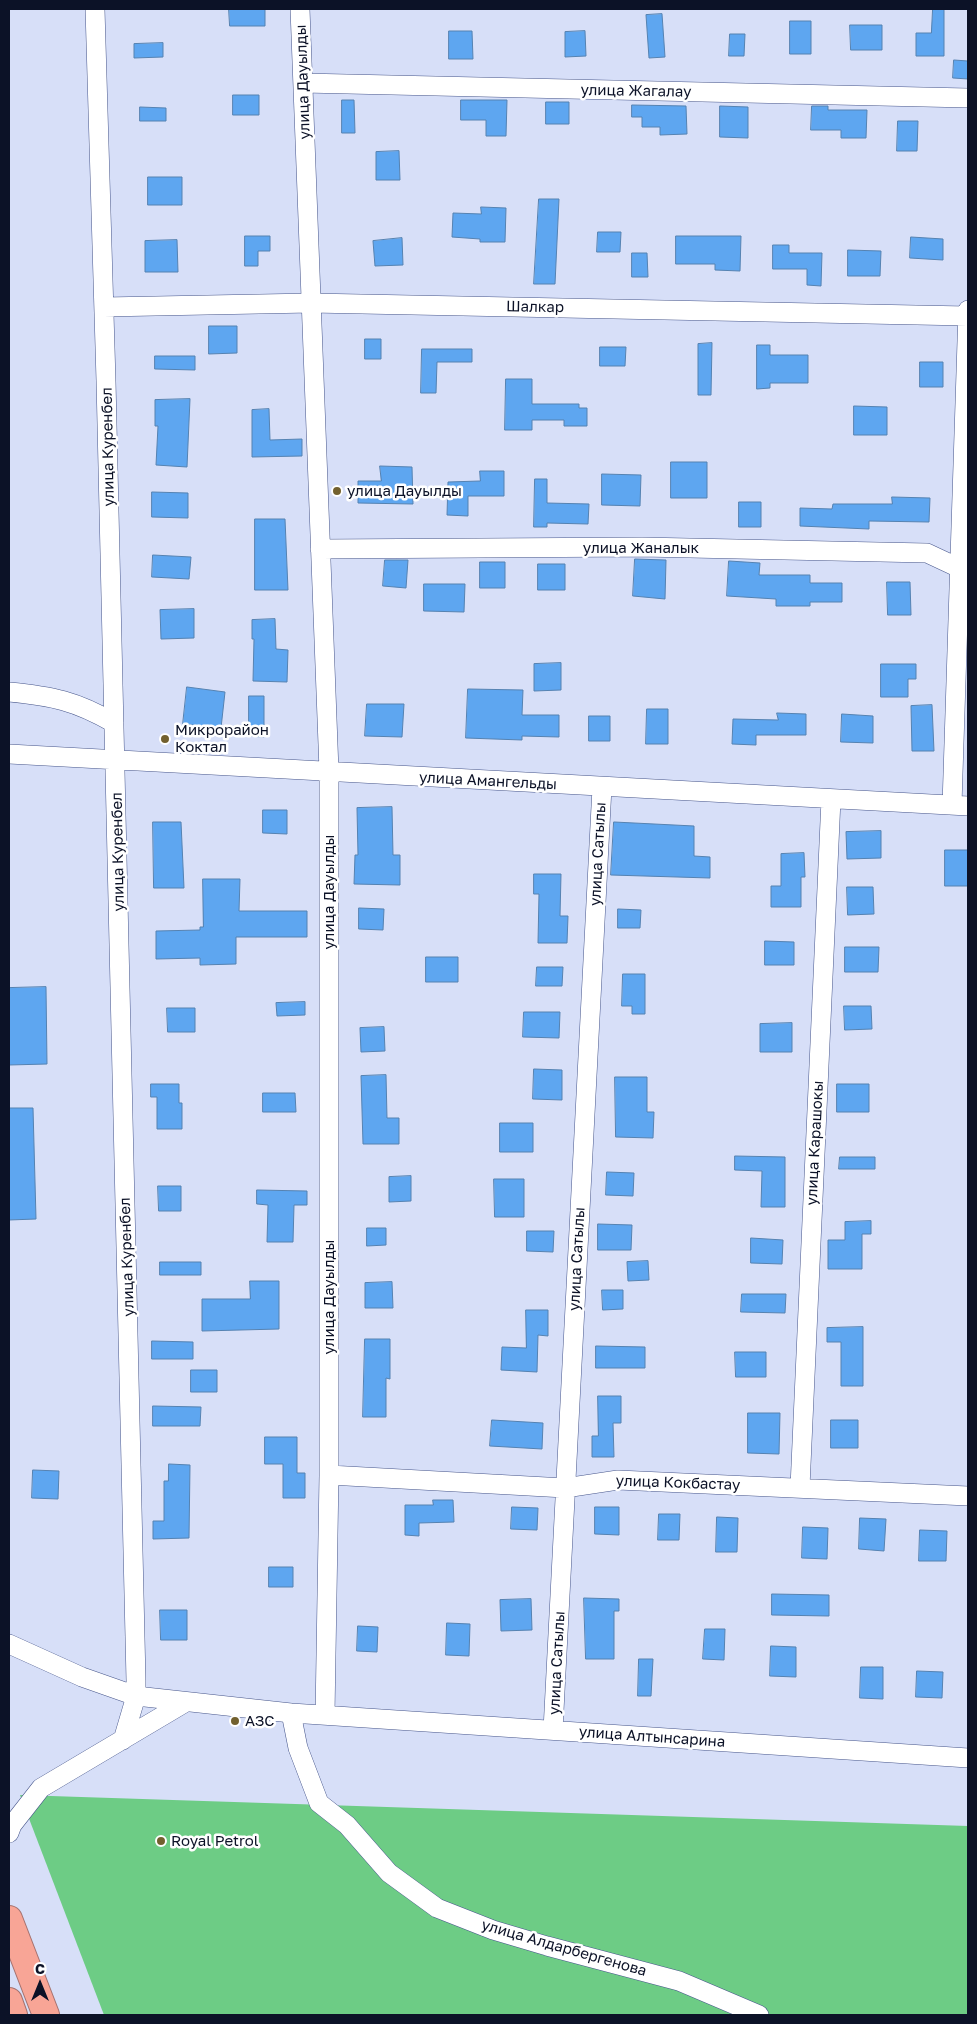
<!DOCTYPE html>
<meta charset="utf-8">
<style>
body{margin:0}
#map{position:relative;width:977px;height:2024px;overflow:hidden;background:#d7dff8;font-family:"Golos Text",sans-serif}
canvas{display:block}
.frame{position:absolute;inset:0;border:10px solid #0c1227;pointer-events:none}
.north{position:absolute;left:15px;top:1959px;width:50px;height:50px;-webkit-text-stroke:4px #fff;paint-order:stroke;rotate:0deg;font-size:14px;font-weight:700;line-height:20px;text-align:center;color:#0c1227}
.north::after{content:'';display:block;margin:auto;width:18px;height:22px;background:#0c1227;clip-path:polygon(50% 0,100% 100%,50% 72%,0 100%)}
</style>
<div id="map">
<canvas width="977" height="2024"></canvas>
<div class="frame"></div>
<div class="north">С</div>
</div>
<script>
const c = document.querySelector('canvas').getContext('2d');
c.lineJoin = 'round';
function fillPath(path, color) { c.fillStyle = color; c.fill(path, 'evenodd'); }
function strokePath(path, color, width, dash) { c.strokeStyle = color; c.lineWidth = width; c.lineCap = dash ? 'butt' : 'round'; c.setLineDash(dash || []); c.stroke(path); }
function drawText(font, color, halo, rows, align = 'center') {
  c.font = font + ' "Golos Text",sans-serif'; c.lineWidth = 5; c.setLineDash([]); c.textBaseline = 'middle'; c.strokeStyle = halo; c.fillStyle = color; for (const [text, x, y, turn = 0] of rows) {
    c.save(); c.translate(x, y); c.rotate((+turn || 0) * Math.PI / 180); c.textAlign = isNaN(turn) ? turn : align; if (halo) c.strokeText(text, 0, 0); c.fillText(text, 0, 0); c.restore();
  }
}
const green = new Path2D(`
 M20 1795 968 1826V2015H104Z`);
const building = new Path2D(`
 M229 9H265V26H230Z
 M933 9H944V56H916V33H931Z
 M662 14 665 57 649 58 646 15Z
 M790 21H811V54H790Z
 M850 25H882V50H851Z
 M449 31H472L473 59H449Z
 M585 31 586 56 565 57V32Z
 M730 34H745L744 56H729Z
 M163 43V57L134 58V44Z
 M954 60 968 61V79L953 78Z
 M233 95H259V115H233Z
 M342 100H354L355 133H342Z
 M461 100H507L506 136H486V120H461Z
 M546 102H569V124H546Z
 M632 105 686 106 687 134 660 135V127H642V117H632Z
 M720 106 748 107V138L720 137Z
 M812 106H828V110H867L866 138H841V130H811Z
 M140 107 166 108V121H140Z
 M898 121H918L917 151H897Z
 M399 151 400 180H376V152Z
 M148 177H182V205H148Z
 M539 199H559L555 284H534Z
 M481 207 506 208 505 242H480V239L452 237 453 213 481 214Z
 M598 232H621L620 252H597Z
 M245 236H270V251H258V266H245Z
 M676 236H741L740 271 715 270V264H676Z
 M911 237 943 239V260L910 258Z
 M402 238 403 265 375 266 373 241Z
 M177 240 178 272H145V241Z
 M773 245H789V253H822L821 286 807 285V269H773Z
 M848 250 881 251 880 276H848Z
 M632 253H647L648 277H632Z
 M209 326H237V353L209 354Z
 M365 339H381V359H365Z
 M712 343 711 395H698V344Z
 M757 345H770V355H808V383H770V388L757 389Z
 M600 347H626L625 366H600Z
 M422 349H472V362H437L436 393H421Z
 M155 356H195V370L155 369Z
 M920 362H943V387H920Z
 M506 379H532V404H579V408H587V426H564V420H532V430H505Z
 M190 399 187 467 156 465 158 426H155V400Z
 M854 406 887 407V435H854Z
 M269 409 270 440 302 439V456L252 457V410Z
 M671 462H707V498H671Z
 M380 466 412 467 413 504 358 503V481H381Z
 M480 471H504V496H468V516L447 515 448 482 480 481Z
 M602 474 641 475 640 506 602 505Z
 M535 479H547V503L589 504 588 524 547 523V527H534Z
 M152 492 188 493V518L152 517Z
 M892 497 930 498 929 522 869 521V529L800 526V508L832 509 833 504H892Z
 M739 502H761V527H739Z
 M255 519H285L288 590H255Z
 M153 555 191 557 189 579 152 577Z
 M635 559 666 560 665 599 633 596Z
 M385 560H408L406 588 383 586Z
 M729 561 760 563 759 575H810V583H842V602H810V606H776V599L727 596Z
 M480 562H505V588H480Z
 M538 564H565V590H538Z
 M887 582H910L911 615H888Z
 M424 584H465L464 612 424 611Z
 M194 609V638L161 639 160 610Z
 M275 619 276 649 288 650 287 682 253 681 254 639H252V620Z
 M561 663V690L534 691V664Z
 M881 664H916V679H908V697H881Z
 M187 687 225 692 221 728 183 724Z
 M468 689 523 690 522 715H559V737L522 736V740L466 738Z
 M249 696H264V737L249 736Z
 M367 704H404L402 737 365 736Z
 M932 705 934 751H912L911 706Z
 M647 709H668V744H646Z
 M777 713 806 714V735H756V745L732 744 733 719 778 720Z
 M842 714 873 716V743L841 742Z
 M589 716H610V741H589Z
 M392 807 393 855H400V885L354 884 355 855H358L357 808Z
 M263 810H287V834L263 833Z
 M153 822H181L184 888H154Z
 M614 822 694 826V856L710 857V878L611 875Z
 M881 831V858L847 859 846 832Z
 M945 850H968V886H945Z
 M804 853 805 877H801V907H771V886H781V854Z
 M534 874H561L560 916H568L567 943H538L539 894H534Z
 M203 879H240L239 911H307V937H236V964L200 965V958L156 959V931L200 930V927H203Z
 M847 887H873L874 914 848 915Z
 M359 908 384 909 383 930 359 929Z
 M618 909 641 910 640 928H618Z
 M765 941 794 942V965H765Z
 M845 947H879L878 972H845Z
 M426 957H458V982H426Z
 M537 967H563L562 986H536Z
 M623 974H645V1014H632V1006H622Z
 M46 987 47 1064 9 1065V988Z
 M305 1002V1015L277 1016 276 1003Z
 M844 1006H871L872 1029 845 1030Z
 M167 1008H195V1032H168Z
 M524 1012H560L559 1038 523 1037Z
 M792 1023V1052H760V1024Z
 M384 1027 385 1051 361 1052 360 1028Z
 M534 1069 562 1070V1100L533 1099Z
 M386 1075 387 1118H399V1144H363L361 1076Z
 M615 1077H647V1112H654L653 1138 616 1137Z
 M151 1084H179V1103H182V1129H157V1097H151Z
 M837 1084H869V1112H837Z
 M263 1093H295L296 1112H263Z
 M9 1108H33L36 1219 9 1220Z
 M500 1123H533V1152H500Z
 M735 1156 785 1157V1207H761L762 1171 735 1170Z
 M840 1157H875V1169H839Z
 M607 1172 634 1173 633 1196 606 1195Z
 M411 1176V1201L389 1202V1177Z
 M494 1179H524V1217H495Z
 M158 1186H181V1211H159Z
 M257 1190 307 1191V1205H294L293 1242H267L268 1205 257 1204Z
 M871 1221V1234H862V1269H828V1240H845V1222Z
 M598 1224 632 1225 631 1250H598Z
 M367 1228H386V1245L367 1246Z
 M527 1231H554L553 1252 527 1251Z
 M751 1238 783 1240 782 1264 751 1263Z
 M648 1261 649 1280 628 1281 627 1262Z
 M160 1262H201V1275H160Z
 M250 1281H279V1329L202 1331V1299H250Z
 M392 1282 393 1308H365V1283Z
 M602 1290H623V1309L603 1310Z
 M742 1294H786L785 1313 741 1312Z
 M526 1310H548V1336L538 1335 537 1372 501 1370 502 1347 526 1348Z
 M863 1327V1386H841V1342H827V1328Z
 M365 1339H390V1379L386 1378V1417H363Z
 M152 1341 193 1342V1359H152Z
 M596 1346 645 1347V1368H596Z
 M735 1352H766V1377H736Z
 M191 1370H217V1392H191Z
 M598 1396H621V1423H613L614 1457H592V1436H598Z
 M153 1406 201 1407 200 1426H153Z
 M748 1413H780L779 1454 748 1453Z
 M492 1420 543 1423 542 1449 490 1446Z
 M831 1420H858V1448H831Z
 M265 1437H297V1473H305V1498H283V1464H265Z
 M169 1464 190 1465 189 1538 153 1539V1521H164V1481H168Z
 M33 1470 59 1471 58 1499 32 1498Z
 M433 1500H453L454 1522 419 1523V1536L405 1535V1505H433Z
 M512 1507 538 1508 537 1530 511 1529Z
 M595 1507H619V1535L595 1534Z
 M659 1514H680L679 1540H658Z
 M717 1517 738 1518 737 1552H716Z
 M860 1518 886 1519 884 1551 859 1549Z
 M803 1527 828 1528 827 1559 802 1558Z
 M920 1530 947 1531 946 1561H919Z
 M269 1567H293V1587H269Z
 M772 1594 829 1595V1616L772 1615Z
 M584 1598 619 1599V1611H614V1659H586Z
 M531 1599 532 1630 501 1631 500 1600Z
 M160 1610H187V1640H161Z
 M447 1623 470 1624 469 1656 446 1655Z
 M358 1626 378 1627 377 1652 357 1651Z
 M705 1629H725L724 1660 703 1659Z
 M771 1646 796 1647V1677L770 1676Z
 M639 1659H653L651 1696H638Z
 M861 1667H883V1699L860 1698Z
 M917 1671 943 1672 942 1698 916 1697Z`);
const minor = new Path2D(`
 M95 9 106 381 136 1680V1696L123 1740
 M300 9 329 771V1475L325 1715
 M303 83 968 98
 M104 307 311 303 967 316 968 317
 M320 549 642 547 927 553 959 568
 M9 692C52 696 76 701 114 723
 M9 754 968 806
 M952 805 968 310
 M329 1475 565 1488 618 1480 968 1496
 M800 1487 831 799
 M9 1644 82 1677 136 1696 291 1713 968 1758
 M291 1713 298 1748 319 1803 347 1825 389 1873 437 1908 493 1930 547 1946 679 1981 759 2015
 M553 1730 602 787
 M9 1833 12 1825 41 1788 186 1702`);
const highway = new Path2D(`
 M9 1919 46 2015
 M9 2001 14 2015`);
const markers = [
 [337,491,5,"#72602e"],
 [165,739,5,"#72602e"],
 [235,1721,5,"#72602e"],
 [161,1841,5,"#72602e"]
];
const streetNames = [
 ["улица Дауылды",303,82,-92],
 ["улица Жагалау",636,91,1],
 ["Шалкар",535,307,1],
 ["улица Куренбел",108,447,-91],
 ["улица Жаналык",641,548],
 ["улица Амангельды",488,781,3],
 ["улица Куренбел",118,852,-91],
 ["улица Сатылы",598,854,-87],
 ["улица Дауылды",329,892,-90],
 ["улица Карашокы",815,1143,-87],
 ["улица Куренбел",127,1257,-92],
 ["улица Сатылы",577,1259,-87],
 ["улица Дауылды",329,1297,-90],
 ["улица Кокбастау",678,1483,2],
 ["улица Сатылы",557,1663,-87],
 ["улица Алтынсарина",652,1737,4],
 ["улица Алдарбергенова",564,1948,16]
];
const poiNames = [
 ["улица Дауылды",347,491],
 ["Микрорайон",175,730],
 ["Коктал",175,747],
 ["АЗС",245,1721],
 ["Royal Petrol",171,1841]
];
fillPath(green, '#6dcc85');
fillPath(building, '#5ea6f0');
strokePath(building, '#5582b1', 1);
strokePath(minor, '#47568b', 20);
strokePath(highway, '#a5726f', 28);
strokePath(minor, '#fff', 19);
strokePath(highway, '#f8a596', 26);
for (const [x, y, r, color] of markers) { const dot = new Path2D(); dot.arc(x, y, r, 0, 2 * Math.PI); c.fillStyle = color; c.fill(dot); strokePath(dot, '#fff', 2); }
drawText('15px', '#0c1227', '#fff', streetNames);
drawText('15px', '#0c1227', '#fff', poiNames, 'left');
</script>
